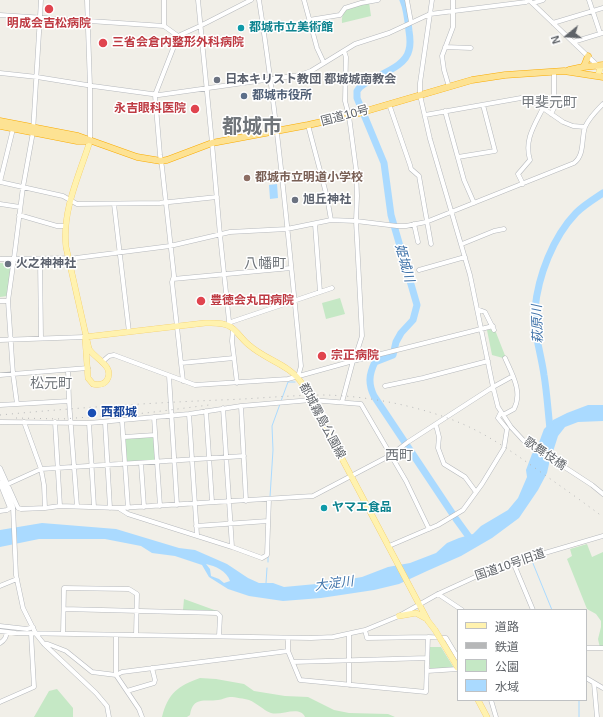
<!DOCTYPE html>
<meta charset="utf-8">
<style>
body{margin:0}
#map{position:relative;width:603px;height:717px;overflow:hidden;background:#f1efe8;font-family:Arial,"Noto Sans JP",sans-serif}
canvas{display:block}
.legend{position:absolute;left:457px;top:609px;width:130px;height:92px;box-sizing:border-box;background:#fff;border:1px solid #bfc1c3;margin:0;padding:5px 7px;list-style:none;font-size:12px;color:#5f6368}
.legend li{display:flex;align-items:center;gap:8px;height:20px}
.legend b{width:20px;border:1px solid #bfc1c3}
.north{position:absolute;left:547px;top:16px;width:40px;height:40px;-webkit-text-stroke:3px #fff;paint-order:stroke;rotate:252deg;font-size:11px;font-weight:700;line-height:16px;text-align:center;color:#5f6368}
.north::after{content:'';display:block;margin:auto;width:14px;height:18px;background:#5f6368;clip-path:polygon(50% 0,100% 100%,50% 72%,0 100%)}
</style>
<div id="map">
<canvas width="603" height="717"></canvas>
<ul class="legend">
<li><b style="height:5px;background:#fff2af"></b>道路</li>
<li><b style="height:5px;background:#b6b7b8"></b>鉄道</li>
<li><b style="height:11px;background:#c5e8c5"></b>公園</li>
<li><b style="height:11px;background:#aadaff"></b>水域</li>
</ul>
<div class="north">N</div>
</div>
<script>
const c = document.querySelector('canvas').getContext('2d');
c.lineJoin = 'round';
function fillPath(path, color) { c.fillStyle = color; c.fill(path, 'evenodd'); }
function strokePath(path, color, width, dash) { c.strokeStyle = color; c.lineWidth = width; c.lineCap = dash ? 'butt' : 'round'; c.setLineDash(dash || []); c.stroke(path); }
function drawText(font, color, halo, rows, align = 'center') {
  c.font = font + ' Arial,"Noto Sans JP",sans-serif'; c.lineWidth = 3; c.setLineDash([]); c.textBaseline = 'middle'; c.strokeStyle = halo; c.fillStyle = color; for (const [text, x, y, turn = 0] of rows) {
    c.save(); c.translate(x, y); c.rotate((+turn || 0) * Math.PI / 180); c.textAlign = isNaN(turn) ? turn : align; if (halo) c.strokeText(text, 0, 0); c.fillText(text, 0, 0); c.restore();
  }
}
const green = new Path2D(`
 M369 2 371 16 342 23C341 5 355 6 369 2Z
 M0 263 12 264 7 296 0 297Z
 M340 298 345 314 326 319 322 303Z
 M492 329 495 330 506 358H503L492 355 487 330Z
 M155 435 157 462 125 464 124 437Z
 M587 544 592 557 603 552V648H600L598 639 601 627V621L596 614 587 609 567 559 572 556 570 549Z
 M184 599 217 611 183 610Z
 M429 647H441L454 668 430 669Z
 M200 678 216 679 244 684 254 691 285 696 308 697 334 710 349 713 388 714 395 717H305C300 705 281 716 271 713 263 710 257 703 249 700 244 699 236 697 230 697 226 697 222 700 218 700 204 702 193 696 190 715L187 717H162C168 693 178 686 200 678Z
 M57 689 73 708V717H34L49 691Z`);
const water = new Path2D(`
 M277 184 278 198 270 199 269 185Z
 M588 405H603V421L578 422 565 427 558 436 549 464 547 473 538 490 519 518 492 538 461 556 427 571 399 584 374 590 321 598 283 601 249 596 228 589 209 577 202 565 175 556 152 553 141 546 105 539H39L0 547V530L42 523 116 529 179 548 195 550 227 564 248 578 259 583H273L284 587 327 583 362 577 388 567 410 563 436 553 447 543 459 538 473 534 481 526 508 510 518 498 527 477 526 470 532 454 537 448 544 429 553 420 567 413ZM206 564C215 566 227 571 230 581L224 583 219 579 211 576 210 569Z`);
const stream = new Path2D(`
 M281 401 288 382H295
 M270 497 273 450 272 426 280 404
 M532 561 552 610
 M268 562V557
 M266 583 267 568
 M579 700V717`);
const river = new Path2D(`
 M403 0C407 9 408 20 409 31 410 37 411 43 409 50 405 69 374 75 360 87L357 91V98L384 163 391 215 417 305 413 320 401 333 396 342 393 355 375 362C369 374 368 384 374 396L452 513
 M550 429C548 411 547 393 544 375 541 353 533 331 535 309 538 276 553 237 576 213 584 205 594 199 603 193
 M456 519 472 541`);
const minor = new Path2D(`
 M87 0 90 86V141
 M164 0V26
 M198 0 212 143 220 235 229 321 228 325
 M259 0C278 122 289 244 301 366L298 377
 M304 0 317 48 324 63
 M407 0 411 22
 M432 0 420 83V95L430 139 470 275 493 387 498 407 511 427 523 440 592 485 603 494
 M529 0 597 65V67
 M589 0 600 33
 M533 3 543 0
 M0 15 164 26 178 36
 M309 20 340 15 345 8 361 3 378 0
 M553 23 603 8
 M573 42 603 33
 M445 47 471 48
 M344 51 346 57 345 101 349 116 356 169 357 196 356 221 362 336 354 361
 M0 73 37 77 93 86 159 95 300 75 311 71 355 44 389 33 430 14 526 2 529 0
 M449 87 444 70 442 56 453 27V0
 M389 104 410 165 411 169 419 176 431 244
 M445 111 464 180 474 203
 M551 114 554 108V71
 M425 115 521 98 537 104 563 122 573 126 585 127
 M308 125 327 197 331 220
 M458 157 495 151 483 105
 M0 182 63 196 77 204 160 203 217 197
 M0 182 13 129
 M523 184 518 174 530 160C524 140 534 126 543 108
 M0 204 20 207
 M114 204 129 332
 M19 215 57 226H65
 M315 224 320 292
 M414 224 418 242
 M462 244 494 231 504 229
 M0 259 76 258 170 246 230 232 287 229 331 220 356 221 397 226H406L426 222 574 163C585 155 581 139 585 127 589 118 596 111 603 104
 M40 259 41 338
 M419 270 465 257
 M173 279 291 268
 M0 301H8
 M477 309 485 312 494 330
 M229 324 231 322 332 288
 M233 329 232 341 237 383
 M0 340 85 337
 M102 362 109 356 114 355 195 385 288 379 353 361 493 326
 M181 363 234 358
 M0 375 88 368
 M169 376 177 505
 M183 381 172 282 174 276 162 167 160 155 155 95 178 36 200 26 251 0
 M385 386 423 378 488 361
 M69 401 77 506
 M342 402 353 361
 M17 404 13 374 8 301 14 258 23 187 33 132 41 0
 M0 405 69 401 68 370
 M241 406 246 501
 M223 408 232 547
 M206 411 212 502
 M189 414 197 535
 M503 415 514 409C523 392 512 374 505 358
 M154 417 160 506
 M122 420 128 508
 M0 422 89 423 189 414 241 406 311 400 361 404 406 481 429 529
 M24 422 41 469 44 485 45 508
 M55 422 60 506
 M105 422 110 508
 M89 423 94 507
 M436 425 439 437 438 448 444 464 465 477 476 492
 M124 437 155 435
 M141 463 144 507
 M0 468 18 508 21 509 45 508 60 506 119 508 313 496 391 455 408 442 493 387 513 376
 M0 475 13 507 16 575 23 608 36 634 44 644 96 693 107 706 109 717
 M0 483 10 508 7 510 0 511
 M8 484 41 469 244 456
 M120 509 128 514 232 547 262 558 267 555 269 499
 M196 526 268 521
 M389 546 438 525 463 510 482 484 504 448 507 429 498 418 501 412
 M513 562 533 610
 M0 586 17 579
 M438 594 462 610
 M64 609 217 613 220 616 219 636
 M0 626 27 629 33 627
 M0 631 16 633 311 638 333 637 365 630 399 616 438 594 497 567 603 536
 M63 634 64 588 129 589 137 594 136 635
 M116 635V675L139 709 142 717
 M428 637 446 638 458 658
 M288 638V651L300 680 426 692 428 637 367 638 365 630
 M0 643C5 640 6 637 7 632
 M44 644H48L66 651 92 672 116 675 122 672 288 651
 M586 648H603
 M293 662 427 658
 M427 671 458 669
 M586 678 603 688
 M594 683 597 717
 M349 685V634
 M127 691 154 683 155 680 152 668
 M491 700 496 717
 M0 702 34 687 31 633`);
const major = new Path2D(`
 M598 76 600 68 603 66
 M85 337 205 323C212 323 222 322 229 326 237 330 242 340 249 345 267 361 290 364 303 385L428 621 435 630
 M85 337 88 378 93 384C98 385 104 385 107 380 115 366 95 359 89 349L66 247C62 210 79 176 90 141
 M399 616 416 613 427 619
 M478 700 487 717`);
const highway = new Path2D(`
 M583 67 585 64 588 56
 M569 70 583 67 603 65
 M0 121 78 136 137 157 161 161 167 160 212 143 308 125 349 116 472 80 505 75 564 71 603 77
 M0 126 77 141H86`);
const rail = new Path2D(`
 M0 415C73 408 147 403 220 400 255 399 290 395 325 395 370 396 424 407 465 425 487 435 508 449 528 463 553 481 578 498 603 517
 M16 418 62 419 146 413 209 405`);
const majorBridge = new Path2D(`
 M435 630 458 668`);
const markers = [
 [49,9,5,"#e0444e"],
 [241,28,4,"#0f9aa8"],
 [103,43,5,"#e0444e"],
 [217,80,4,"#6b7280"],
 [244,96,4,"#5c6f8a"],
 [195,109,5,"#e0444e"],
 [247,178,4,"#8d6e63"],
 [295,200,4,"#6b7280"],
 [8,264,4,"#6b7280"],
 [201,301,5,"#e0444e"],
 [322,356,5,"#e0444e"],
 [92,413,5,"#1a4fb4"],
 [324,508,4,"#0f9aa8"]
];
const healthNames = [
 ["明成会吉松病院",49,24,"center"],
 ["三省会倉内整形外科病院",112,43],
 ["永吉眼科医院",186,109,"right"],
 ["豊徳会丸田病院",210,301],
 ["宗正病院",331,356]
];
const cultureNames = [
 ["都城市立美術館",249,28],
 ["ヤマエ食品",332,508]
];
const worshipNames = [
 ["日本キリスト教団 都城城南教会",225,80],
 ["旭丘神社",303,200],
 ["火之神神社",16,264]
];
const serviceNames = [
 ["都城市役所",252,96]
];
const streetNames = [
 ["国道10号",345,116,-15],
 ["都城霧島公園線",322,421,62],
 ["歌舞伎橋",545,454,34],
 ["国道10号旧道",510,565,-19]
];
const educationNames = [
 ["都城市立明道小学校",255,178]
];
const transitNames = [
 ["西都城",101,413]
];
const waterNames = [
 ["姫城川",404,263,74],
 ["萩原川",538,324,-92],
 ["大淀川",334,584,-7]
];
const quarterNames = [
 ["甲斐元町",549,103],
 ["八幡町",265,264],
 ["松元町",51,384],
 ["西町",399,456]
];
const townNames = [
 ["都城市",252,127]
];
fillPath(green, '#c5e8c5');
fillPath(water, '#aadaff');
strokePath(stream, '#aadaff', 1);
strokePath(river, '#aadaff', 7);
strokePath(minor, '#b5b8bc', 5);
strokePath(major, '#f2c960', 6);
strokePath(highway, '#f9ab00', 7);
strokePath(minor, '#fff', 4);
strokePath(major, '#fff2af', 5.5);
strokePath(highway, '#fde293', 6);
strokePath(rail, '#b6b7b8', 1, [1, 5]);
strokePath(majorBridge, '#f2c960', 6, []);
strokePath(majorBridge, '#fff2af', 5.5);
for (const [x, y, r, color] of markers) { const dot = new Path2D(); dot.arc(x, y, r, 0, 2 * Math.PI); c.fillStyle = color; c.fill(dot); strokePath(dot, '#fff', 1.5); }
drawText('bold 12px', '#be3a42', '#fff', healthNames, 'left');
drawText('bold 12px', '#0d838f', '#fff', cultureNames, 'left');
drawText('bold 12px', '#5b616d', '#fff', worshipNames, 'left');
drawText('bold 12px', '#4e5e75', '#fff', serviceNames, 'left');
drawText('12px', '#5f6368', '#fff', streetNames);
drawText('bold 12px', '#785e54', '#fff', educationNames, 'left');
drawText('bold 12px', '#164399', '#fff', transitNames, 'left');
drawText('italic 13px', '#4174aa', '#fff', waterNames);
drawText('14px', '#70757a', '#fff', quarterNames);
drawText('bold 20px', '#70757a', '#fff', townNames);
</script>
